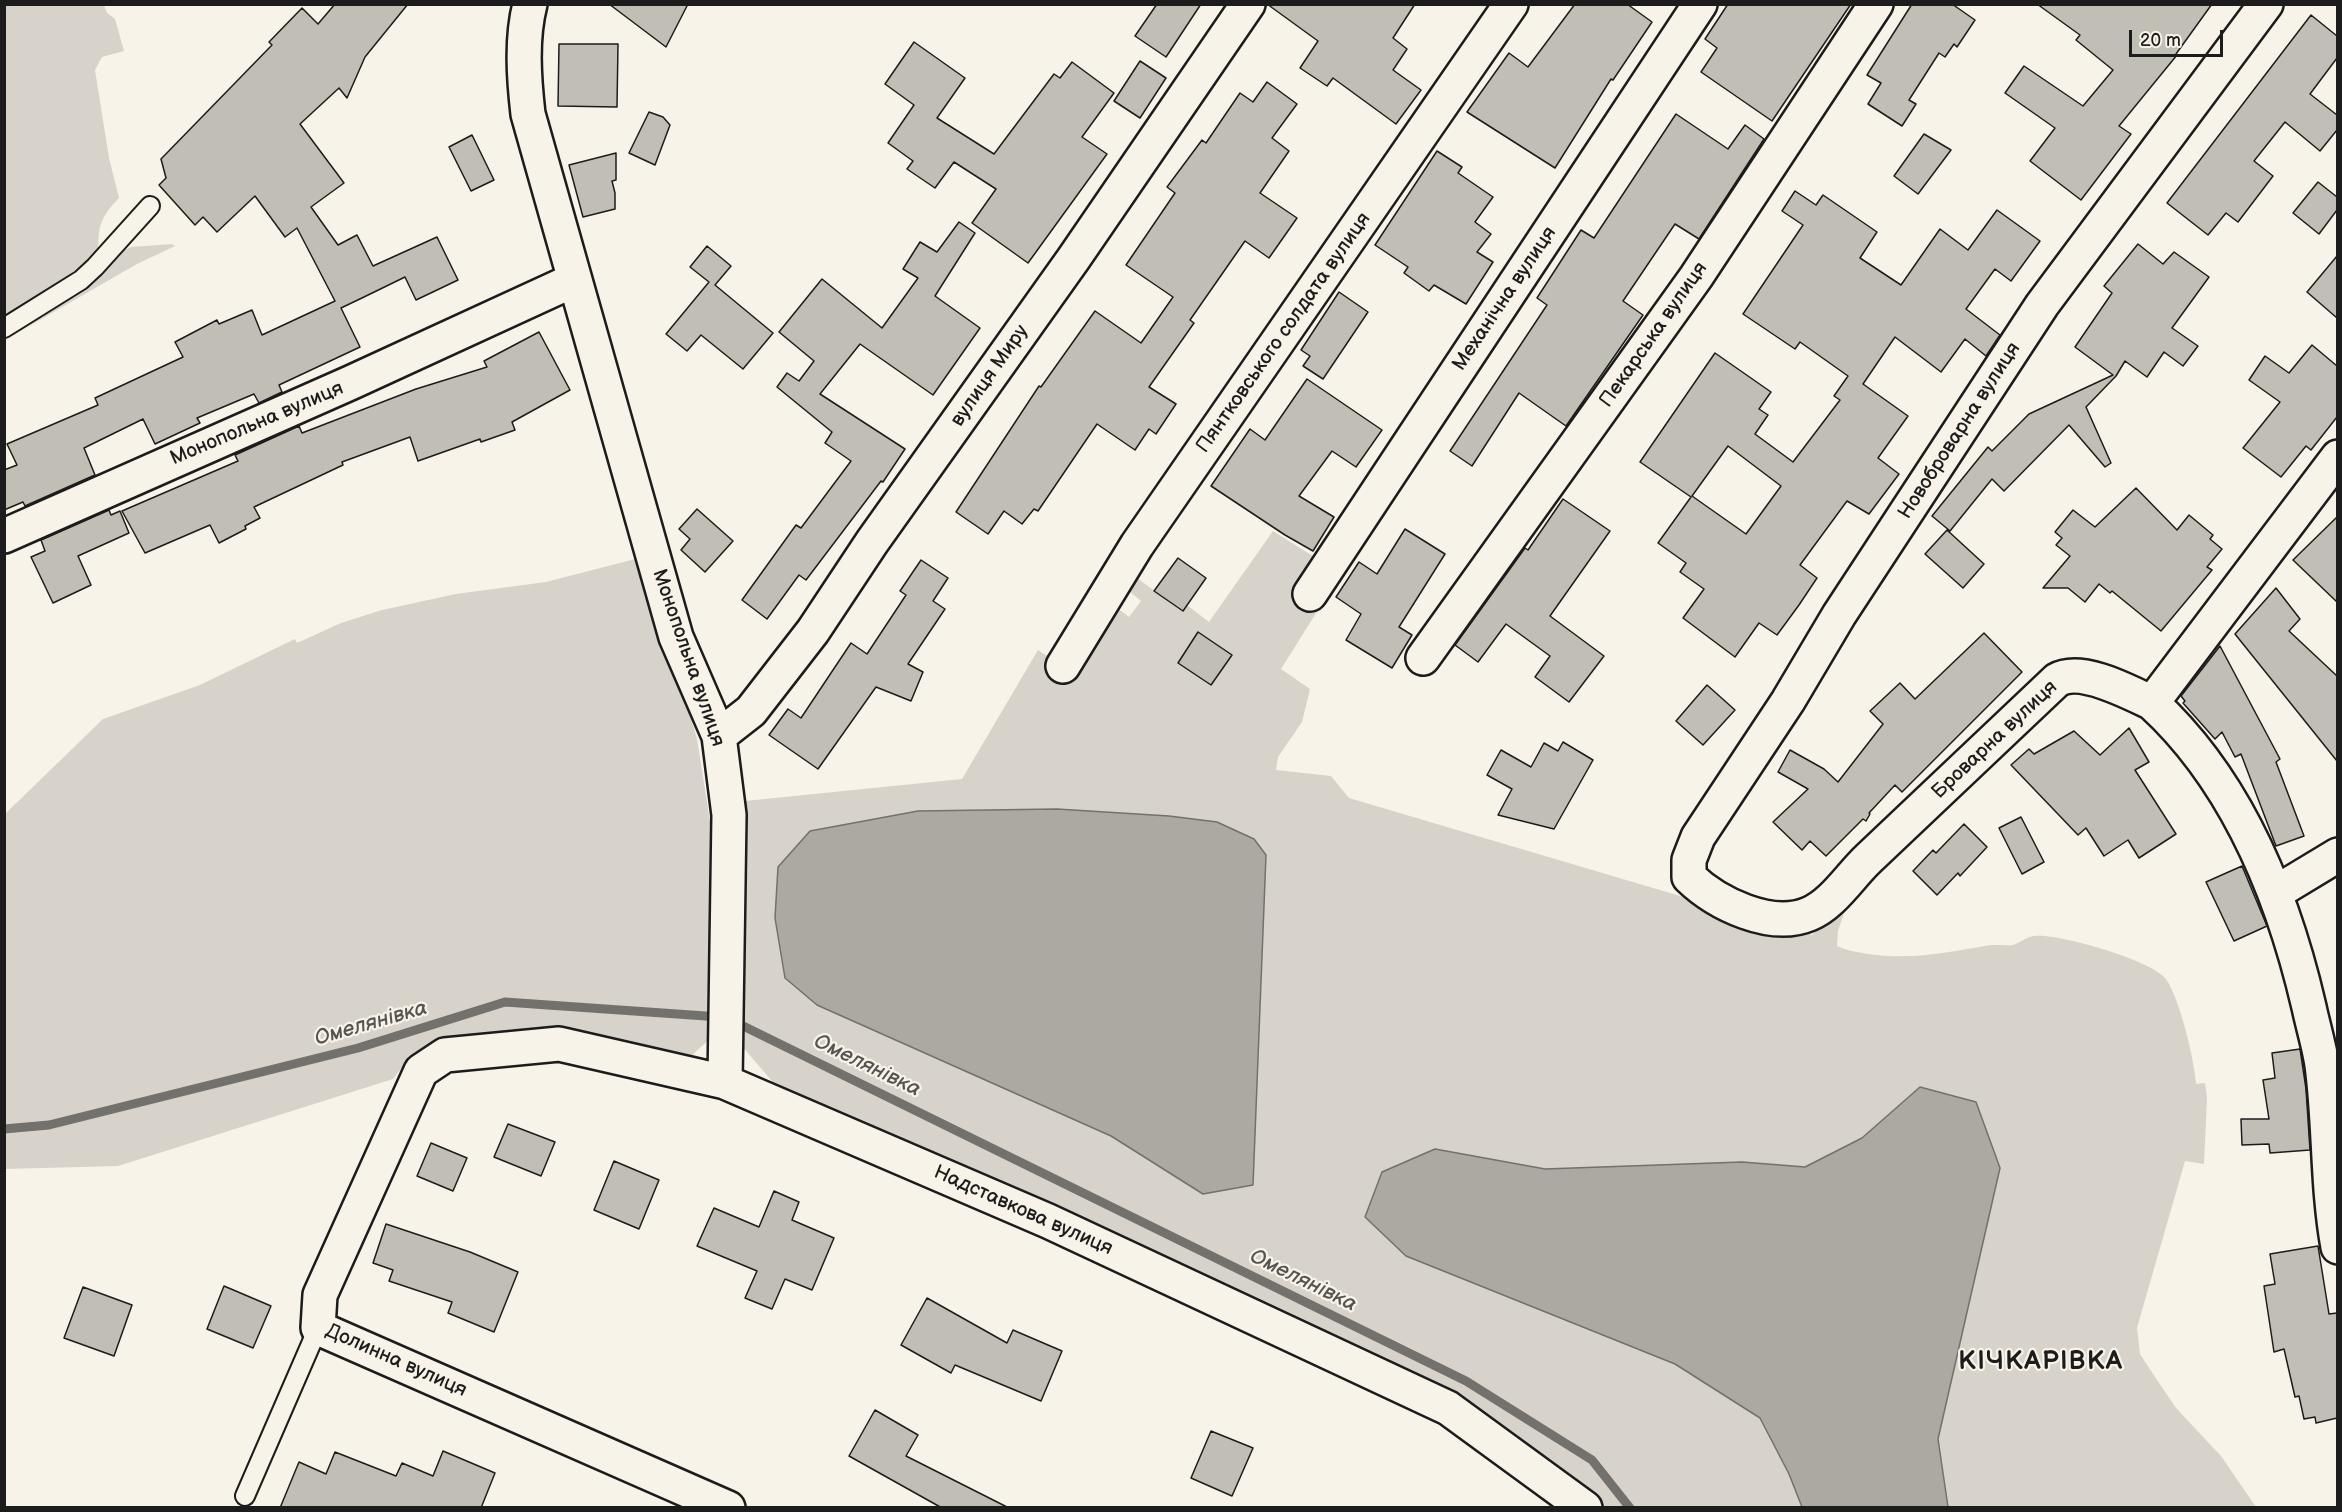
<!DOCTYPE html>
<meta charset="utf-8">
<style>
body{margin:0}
#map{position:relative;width:2342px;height:1512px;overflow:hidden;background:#f7f3e8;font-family:"Balsamiq Sans",sans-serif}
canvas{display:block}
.frame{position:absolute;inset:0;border:6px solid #1c1c1c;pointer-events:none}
.scale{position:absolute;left:2129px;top:30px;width:94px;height:27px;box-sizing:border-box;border:3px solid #1c1c1c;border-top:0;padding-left:8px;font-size:18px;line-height:21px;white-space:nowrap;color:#1c1c1c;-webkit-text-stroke:4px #f7f3e8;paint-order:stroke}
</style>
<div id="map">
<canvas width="2342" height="1512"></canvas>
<div class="frame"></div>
<div class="scale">20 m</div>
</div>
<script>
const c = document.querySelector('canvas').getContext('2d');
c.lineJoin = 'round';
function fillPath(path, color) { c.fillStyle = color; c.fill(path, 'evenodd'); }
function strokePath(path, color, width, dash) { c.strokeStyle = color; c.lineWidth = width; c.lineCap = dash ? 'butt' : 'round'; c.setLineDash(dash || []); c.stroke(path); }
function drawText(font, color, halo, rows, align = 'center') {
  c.font = font + ' "Balsamiq Sans",sans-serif'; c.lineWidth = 4.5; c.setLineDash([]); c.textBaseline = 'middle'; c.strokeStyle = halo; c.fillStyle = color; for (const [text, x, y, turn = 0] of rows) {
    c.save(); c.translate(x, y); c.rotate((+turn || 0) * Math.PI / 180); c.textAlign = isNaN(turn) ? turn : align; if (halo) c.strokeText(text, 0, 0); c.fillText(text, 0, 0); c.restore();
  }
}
const green = new Path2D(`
 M4 5H104L107 13 115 19 124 51 102 57 95 70 109 158 119 198C110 207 100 219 99 233 98 240 99 245 97 253L50 290 4 318Z
 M172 244 175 246 137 264 5 340V334L85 283 122 251 131 247Z
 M1273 531 1316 558 1323 602 1281 669 1310 689 1302 722 1278 757 1276 770 1331 776 1349 798 1812 935 1848 901 1838 931 1837 946C1848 951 1857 952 1868 954 1911 960 1944 953 1985 946 1994 944 2004 946 2013 945 2020 943 2026 937 2034 936 2056 932 2154 961 2166 979 2180 1000 2194 1058 2196 1084L2205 1083 2207 1098 2204 1164 2185 1161 2137 1328 2140 1354 2155 1377 2176 1408 2221 1456 2256 1507H1603L1597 1495 1456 1394 1055 1207 778 1088 741 1045 745 801 962 779 1038 650 1073 673 1116 607 1129 617 1141 601 1129 591 1137 578 1182 611 1187 605 1209 622ZM1057 809 1169 816 1217 822 1203 1194 1111 1136ZM1406 1256 1703 1329 1534 1306Z
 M643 557 697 739 710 821 713 1036 690 1057 560 1026 439 1038 411 1056 393 1079 118 1166 5 1169 4 815 103 719 200 685 295 639 297 643 341 623 382 610 456 594 546 582Z`);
const water = new Path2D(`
 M1057 809 1169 816 1217 822 1254 839 1266 855 1253 1185 1203 1194 1111 1136 817 1005 785 978 775 918 778 867 810 831 918 811Z
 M1920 1087 1976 1102 2000 1168 1938 1439 1948 1507H1802L1789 1474 1760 1418 1675 1364 1406 1256 1365 1217 1382 1172 1435 1149 1545 1169 1742 1162 1805 1167 1862 1138Z`);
const stream = new Path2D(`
 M733 1021 1466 1381 1592 1460 1630 1508
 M4 1129 49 1125 358 1048 505 1002 720 1017`);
const building = new Path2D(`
 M335 4H408L365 57 347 98 339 88 300 124 344 183 311 207 338 245 357 235 373 266 437 237 458 280 416 300 405 277 364 297 341 308 360 347 279 385 282 392 259 403 254 394 197 418 200 423 155 444 143 419 84 448 95 475 25 506 23 502 4 510V470L17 465 7 444 98 405 95 398 183 357 175 342 217 320 219 324 252 310 262 335 335 301 297 228 285 237 255 196 217 232 203 217 195 225 159 185 166 178 161 159 272 45 269 42 302 8 318 24Z
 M609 4H688L666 47Z
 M1157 4H1201L1166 57 1135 36Z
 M1267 4H1415L1393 38 1407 49 1393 70 1421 90 1396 124 1333 78 1327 86 1300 68 1318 41Z
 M1575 4H1627L1652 22 1613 80 1611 79 1555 168 1467 112 1509 53 1528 67Z
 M1728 4H1851L1772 121 1701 72 1717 48 1705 39Z
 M1912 4H1952L1975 20 1957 47 1954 44 1945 57 1939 53 1909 100 1916 104 1902 126 1868 104 1881 83 1867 75Z
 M2037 4H2212L2176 54 2177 55 2119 126 2131 134 2081 200 2030 161 2055 128 2005 93 2024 66 2083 106 2113 70 2076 40 2080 35Z
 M2311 15 2337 36V58L2310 94 2337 115V130L2320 151 2285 122 2254 161 2273 176 2238 222 2226 213 2208 235 2167 203Z
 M914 42 965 78 937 118 994 154 1054 74 1060 78 1072 62 1114 93 1082 137 1107 154 1028 263 972 223 996 189 954 162 935 188 907 169 913 161 888 143 914 105 885 84Z
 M559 44H618L617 107 558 106Z
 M1140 61 1166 78 1140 118 1114 101Z
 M1267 82 1297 104 1272 138 1289 151 1260 193 1297 218 1269 258 1245 241 1190 320 1194 323 1149 387 1176 404 1156 434 1149 429 1135 450 1097 424 1038 511 1034 509 1022 524 1004 511 988 534 956 512 1039 386 1041 387 1095 311 1141 343 1173 297 1126 265 1175 193 1167 187 1202 140 1206 143 1240 93 1253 102Z
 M649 112 663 117 670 125 655 165 629 153Z
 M1676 114 1728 149 1745 125 1764 139 1699 239 1675 224 1623 301 1643 315 1566 426 1519 393 1472 466 1450 451 1547 305 1537 298 1581 230 1594 238Z
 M1924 134 1951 150 1918 194 1894 176Z
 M472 135 494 180 471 191 449 147Z
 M1437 151 1462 167 1458 173 1493 197 1475 222 1491 234 1477 252 1493 262 1466 304 1434 285 1429 291 1404 273 1408 267 1375 245Z
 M616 153V180L612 181 615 193V209L583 217 569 165Z
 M2318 182 2337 197V210L2319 234 2293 213Z
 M1795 191 1816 205 1823 195 1877 232 1860 258 1901 285 1940 229 1968 250 1997 210 2040 241 2011 281 1995 269 1966 309 2000 335 1986 356 1965 339 1941 372 1895 337 1863 384 1908 416 1878 458 1899 474 1869 514 1847 501 1800 565 1817 578 1799 605 1777 635 1759 623 1735 657 1683 618 1704 589 1680 572 1686 563 1658 543 1691 497 1640 462 1715 353 1771 392 1759 409 1768 415 1755 434 1793 462 1840 400 1834 396 1848 376 1800 342 1795 349 1743 314 1803 225 1782 211ZM1728 446 1781 486 1746 534 1692 496Z
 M959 222 975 233 935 296 980 328 933 395 860 344 820 394 905 449 883 482 881 481 806 580 799 575 767 619 742 600 796 525 801 528 851 461 825 443 832 432 777 387 787 373 799 381 814 361 779 332 822 279 882 328 918 278 903 269 920 242 937 252Z
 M2138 244 2163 264 2174 252 2209 277 2172 328 2198 346 2183 366 2164 352 2147 377 2125 361 2116 376 2086 407 2111 463 2105 467 2069 425 2004 491 1992 479 1950 531 1932 516 1988 447 1992 451 2029 414 2113 375 2075 347 2112 293 2104 286Z
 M707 246 731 266 715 285 773 333 743 369 701 335 687 351 666 334 709 282 690 267Z
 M2337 256V318L2307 292Z
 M1339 292 1368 312 1323 379 1303 366 1310 356 1301 350Z
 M539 332 570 390 512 422 515 430 481 442 480 439 418 461 410 437 342 462 343 465 254 507 260 518 245 526 246 529 219 543 210 525 145 553 122 511 238 461 235 455 299 426 302 433 416 389 487 367 484 361Z
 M2312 345 2337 366V417L2311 450 2306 446 2281 477 2243 448 2280 402 2249 380 2265 356 2289 373Z
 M1307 379 1382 430 1356 467 1332 451 1299 496 1334 517 1313 551 1285 535 1211 486 1250 429 1265 440Z
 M2136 488 2177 530 2189 515 2213 535 2210 539 2222 549 2207 567 2212 570 2161 631 2112 591 2110 593 2099 584 2085 602 2068 588H2043L2070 556 2056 545 2062 538 2055 532 2073 510 2095 527Z
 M1563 499 1610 531 1550 616 1604 656 1569 702 1535 677 1550 656 1506 624 1478 662 1455 645 1525 548 1528 550Z
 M697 509 733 541 705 572 681 550 690 539 679 529Z
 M109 510 111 515 120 511 129 533 78 556 91 585 53 603 31 557 45 551 41 540Z
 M2337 517V602L2293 560Z
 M1405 529 1445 554 1399 627 1412 635 1392 668 1346 640 1361 614 1336 597 1359 562 1377 574Z
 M1947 530 1984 564 1963 588 1925 554Z
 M1178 558 1206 578 1183 611 1154 591Z
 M921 560 948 578 933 601 945 609 908 664 923 672 911 701 876 687 818 769 769 735 788 709 801 718 851 643 867 654 906 595 900 591Z
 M2276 588 2300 619 2289 631 2337 676V761L2235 634Z
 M1198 632 1232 655 1211 685 1178 663Z
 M1984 633 2022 672 1902 792 1895 785 1869 813 1870 814 1866 821 1863 819 1826 856 1810 841 1802 850 1773 822 1808 789 1778 772 1790 750 1824 769 1838 782 1883 724 1870 711 1900 683 1915 699Z
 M2220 646 2280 759 2276 762 2304 836 2276 846 2241 754 2235 757 2222 732 2215 739 2183 703 2185 701 2181 696Z
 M1707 685 1735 710 1703 745 1676 721Z
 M2129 728 2149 762 2135 770 2176 834 2139 858 2128 840 2104 856 2086 828 2078 835 2011 765 2029 749 2034 754 2074 731 2100 755Z
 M1563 742 1593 760 1554 829 1498 815 1512 789 1487 775 1501 750 1531 767 1544 743 1558 751Z
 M2021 817 2044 862 2022 874 1999 828Z
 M1964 824 1987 847 1960 876 1958 873 1937 895 1913 871 1933 850 1936 853Z
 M2242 866 2267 926 2234 941 2206 882Z
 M2300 1049 2306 1089 2310 1150 2270 1153 2269 1144 2242 1145 2241 1119H2269L2263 1080 2275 1078 2272 1053Z
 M508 1124 555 1142 541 1176 494 1157Z
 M431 1143 467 1158 453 1191 417 1176Z
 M614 1161 659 1180 639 1229 594 1210Z
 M774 1191 799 1202 792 1220 834 1238 812 1290 785 1279 772 1309 745 1298 757 1271 697 1246 714 1208 759 1227Z
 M386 1224 470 1252 518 1272 494 1332 448 1313 452 1302 389 1281 393 1270 373 1263Z
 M2318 1246 2329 1314 2337 1313V1418L2316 1423 2315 1417 2304 1419 2299 1396 2295 1397 2284 1349 2274 1352 2264 1286 2275 1284 2270 1254Z
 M224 1286 271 1306 253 1348 207 1329Z
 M83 1287 132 1305 114 1356 64 1338Z
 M927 1298 1007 1343 1013 1330 1062 1351 1041 1401 955 1365 951 1373 901 1345Z
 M875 1410 918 1435 906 1456 1009 1508H942L849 1456Z
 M1211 1431 1253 1448 1232 1496 1191 1478Z
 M443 1451 495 1473 481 1508H280L299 1462 326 1474 335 1452 396 1476 402 1463 433 1476Z`);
const service = new Path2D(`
 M4 328 81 280 95 267 150 206
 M245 1496 318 1328`);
const minor = new Path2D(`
 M530 4C521 39 524 79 528 114L676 637 719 736 729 815 725 1082
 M2266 4 2042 305 1839 615 1788 701 1698 837 1689 860V877C1717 904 1771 930 1809 914 1833 904 1850 876 1868 859 1931 799 1994 739 2057 680 2081 666 2129 692 2152 703L2338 457
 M4 536 350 383 574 280
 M1310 594 1700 4
 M1423 658 1696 277 1876 4
 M1063 666 1137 545 1511 4
 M2152 703C2238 782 2283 895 2309 1007 2313 1026 2319 1045 2322 1065 2330 1125 2327 1186 2338 1247
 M719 736 751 711 813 631 872 542 1074 258 1248 4
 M2275 893 2338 855
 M728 1508 318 1328 320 1295 421 1071 445 1055 559 1044 725 1082 1048 1221 1448 1408 1585 1508`);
const streetNames = [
 ["Механічна вулиця",1505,299,-56],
 ["Пянтковського солдата вулиця",1284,333,-55],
 ["Пекарська вулиця",1654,335,-55],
 ["вулиця Миру",990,376,-55],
 ["Монопольна вулиця",257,424,-23],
 ["Новоброварна вулиця",1960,431,-57],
 ["Монопольна вулиця",688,658,71],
 ["Броварна вулиця",1995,740,-43],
 ["Надставкова вулиця",1023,1211,24],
 ["Долинна вулиця",396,1361,24]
];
const waterNames = [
 ["Омелянівка",371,1024,-16],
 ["Омелянівка",867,1066,26],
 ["Омелянівка",1303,1281,26]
];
const districtNames = [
 ["КІЧКАРІВКА",2041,1362]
];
fillPath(green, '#d7d3cb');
fillPath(water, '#aca9a2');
strokePath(water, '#72716c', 1.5);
strokePath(stream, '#72716c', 9);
fillPath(building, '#c0beb5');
strokePath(building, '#1c1c1c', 1.5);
strokePath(service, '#1c1c1c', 22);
strokePath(minor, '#1c1c1c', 38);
strokePath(service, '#f7f3e8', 18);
strokePath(minor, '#f7f3e8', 33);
drawText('20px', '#1c1c1c', '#f7f3e8', streetNames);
drawText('italic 21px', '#565452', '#f7f3e8', waterNames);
c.letterSpacing = '1.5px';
drawText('bold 26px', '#1c1c1c', '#f7f3e8', districtNames);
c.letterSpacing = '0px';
</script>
